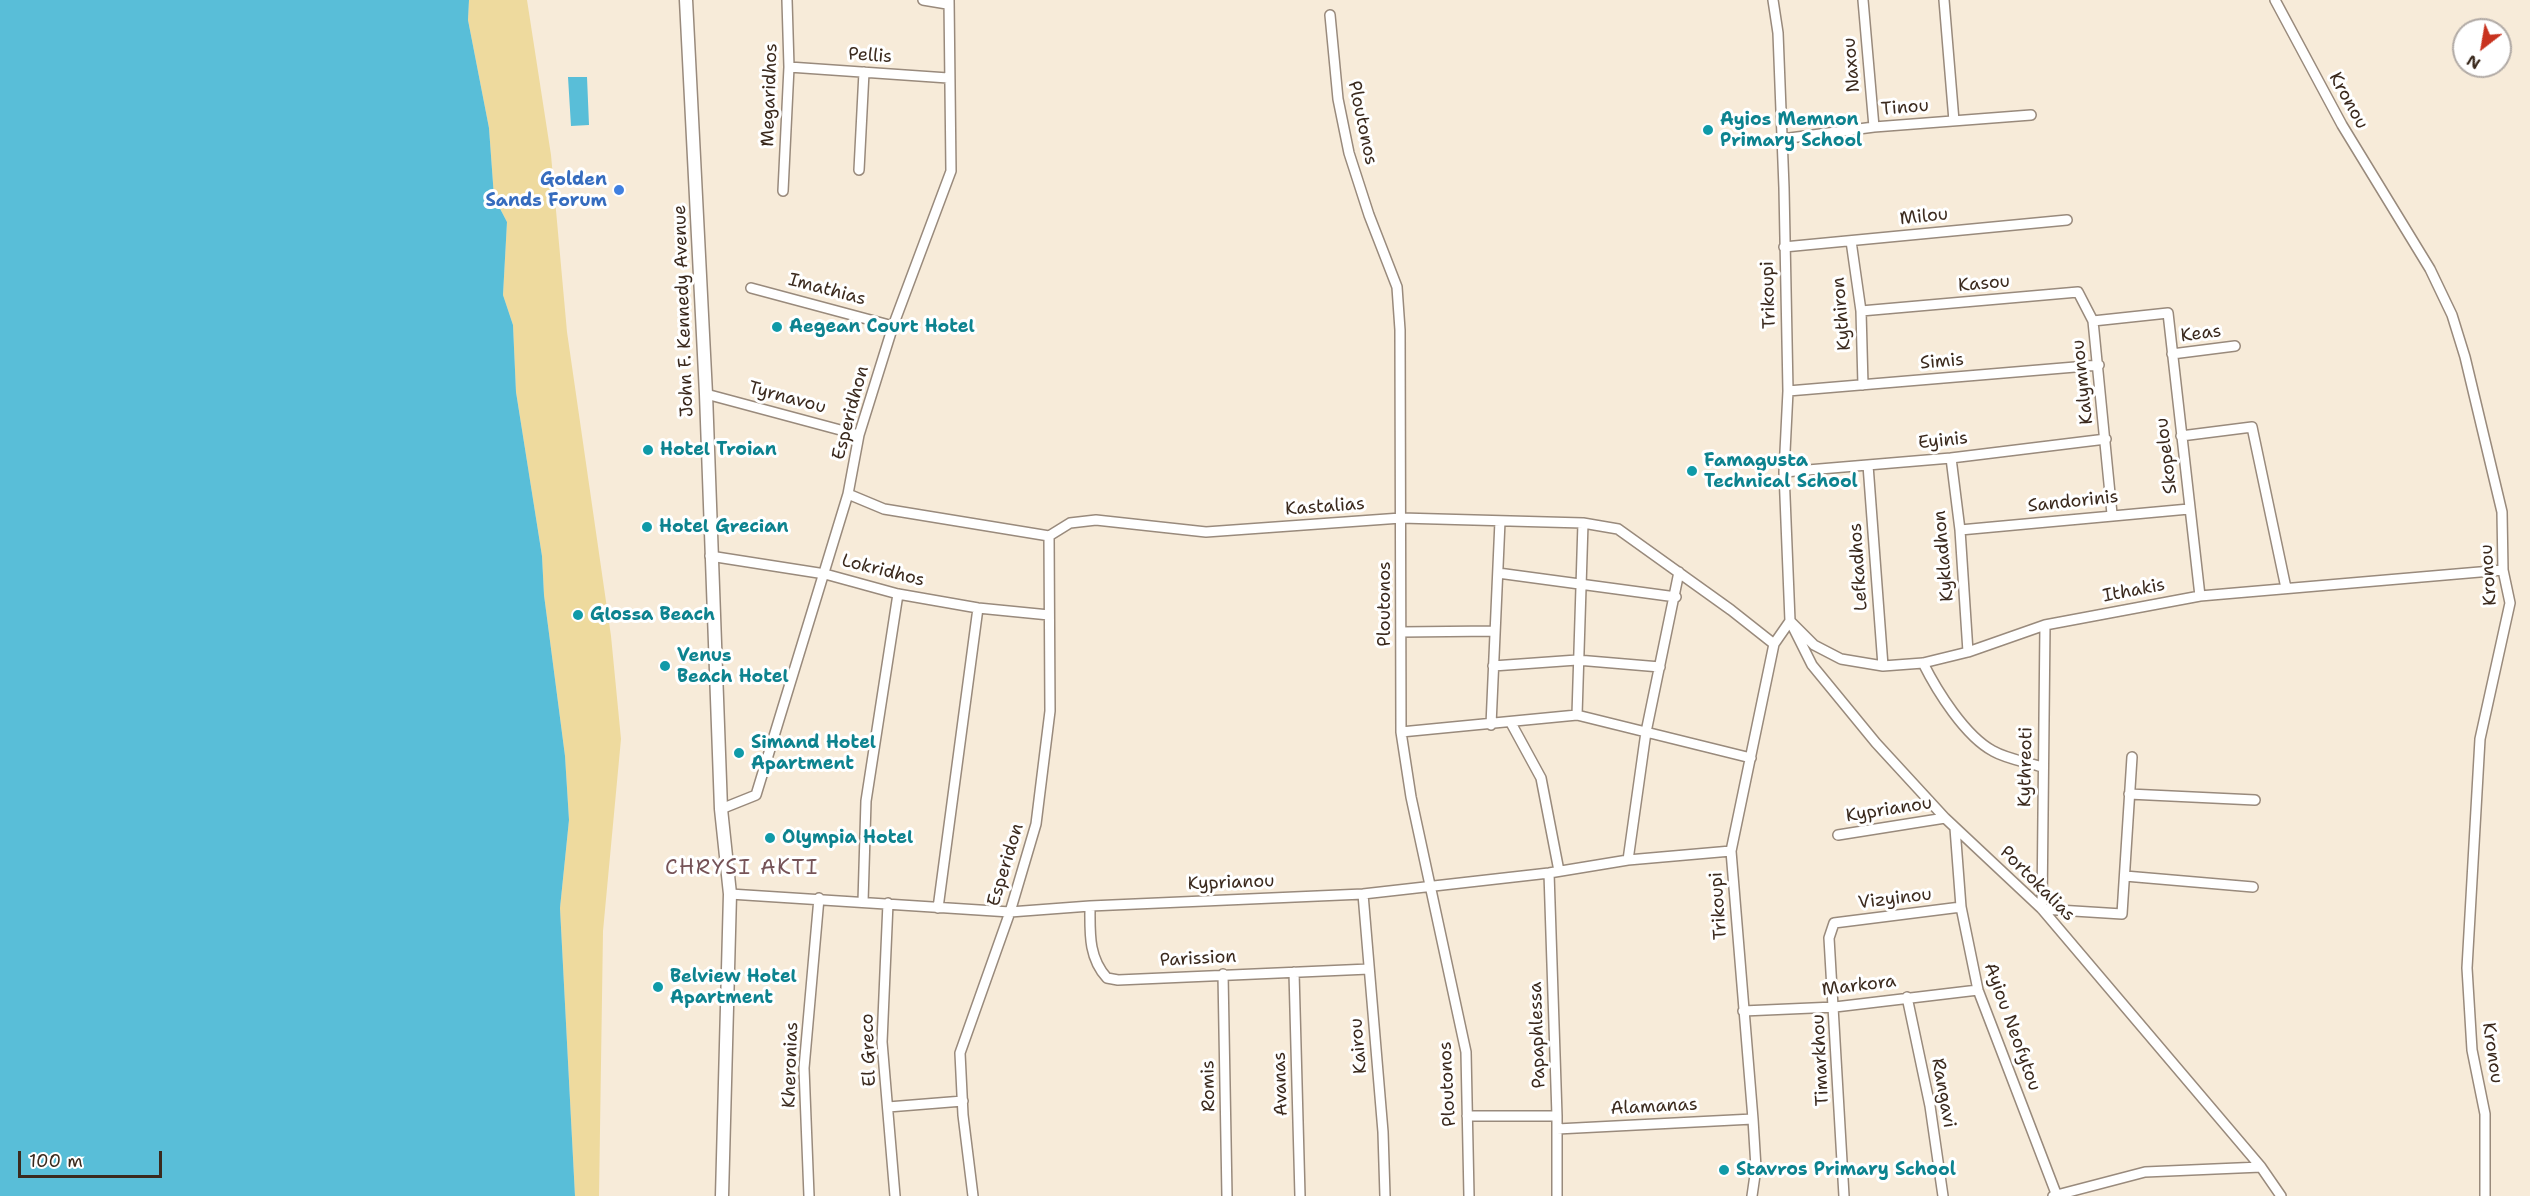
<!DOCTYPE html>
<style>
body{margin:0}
#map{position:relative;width:2530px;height:1196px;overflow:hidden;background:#f7ebd9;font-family:"Shantell Sans",sans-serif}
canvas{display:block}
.north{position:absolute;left:2452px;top:18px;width:60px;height:60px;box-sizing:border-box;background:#fff;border:2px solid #b1aaa5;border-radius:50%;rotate:211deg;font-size:16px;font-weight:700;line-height:24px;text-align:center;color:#3b2a1e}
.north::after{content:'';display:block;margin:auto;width:21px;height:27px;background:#c8321e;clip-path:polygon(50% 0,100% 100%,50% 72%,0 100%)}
.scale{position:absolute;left:18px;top:1151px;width:144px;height:27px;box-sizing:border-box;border:3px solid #3b2a1e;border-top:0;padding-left:8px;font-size:18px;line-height:21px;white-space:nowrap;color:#3b2a1e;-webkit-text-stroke:4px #fff;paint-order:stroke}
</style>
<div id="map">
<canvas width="2530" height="1196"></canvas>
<div class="north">N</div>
<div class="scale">100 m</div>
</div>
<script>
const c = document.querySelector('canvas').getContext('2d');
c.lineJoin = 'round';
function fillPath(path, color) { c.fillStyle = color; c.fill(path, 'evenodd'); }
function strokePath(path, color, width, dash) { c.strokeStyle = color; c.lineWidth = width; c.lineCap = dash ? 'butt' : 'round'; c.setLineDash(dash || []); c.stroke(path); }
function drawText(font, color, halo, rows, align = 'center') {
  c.font = font + ' "Shantell Sans",sans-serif'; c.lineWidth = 6; c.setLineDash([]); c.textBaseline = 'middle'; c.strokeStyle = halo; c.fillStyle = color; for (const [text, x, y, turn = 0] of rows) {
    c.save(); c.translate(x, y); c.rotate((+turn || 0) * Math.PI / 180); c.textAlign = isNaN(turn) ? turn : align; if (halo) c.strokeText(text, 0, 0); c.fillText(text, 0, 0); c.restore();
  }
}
const sand = new Path2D(`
 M469 0H527L551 155 567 332 611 636 621 739 603 931 599 1196H575L560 908 569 820 565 756 544 595 542 556 516 392 513 325 503 295 507 222 494 197 489 128 468 20Z`);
const water = new Path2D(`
 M0 0H469L468 20 489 128 494 197 507 222 503 295 513 325 516 392 542 556 544 595 565 756 569 820 560 908 575 1196H0Z
 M568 77H587L589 125 571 126Z`);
const minor = new Path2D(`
 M923 0 947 4
 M1773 0 1778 33 1784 188 1788 391 1784 472 1790 621 1812 665 1876 743 1945 818 2042 909 2261 1167 2281 1196
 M1863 0 1874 127
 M1944 0 1954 121
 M2275 0 2342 125 2430 269 2452 315 2465 357 2502 512 2503 570 2510 603 2480 739 2467 968 2472 1050 2485 1114V1196
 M1330 15 1338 99 1349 153 1369 215 1397 287 1400 330 1401 732 1411 797 1466 1052 1469 1196
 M789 67 948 78
 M1782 139 1874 127 2031 115
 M859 170 864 72
 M783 191 789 67 787 0
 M1851 241 1861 311 1863 385
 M1784 247 2067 220
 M751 288 893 326
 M1861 311 2078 292 2093 321
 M2172 354 2235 346
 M1788 391 2099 365
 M706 394 859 435
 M2181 436 2252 427 2286 588
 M1951 458 1960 530 1968 652
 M1868 465 1883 666
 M1784 472 1951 458 2106 439
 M848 494 884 509 1049 536 1070 523 1096 520 1206 532 1401 518 1583 523 1618 529 1731 610 1774 644
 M2112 514 2093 321 2168 313 2200 596
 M1960 530 2189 509
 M710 556 825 574 898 594 978 608 1049 615
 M1498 573 1676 597
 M2045 625 2042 909 2122 914 2132 757
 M1401 632 1495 631
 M1923 663C1937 691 1965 736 1993 751 2007 759 2027 762 2042 767
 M1493 666 1577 660 1660 667
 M1577 715 1583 523
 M1511 723 1541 778 1559 871
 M1491 725 1500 521
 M1401 732 1577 715 1751 758
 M2129 794 2255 800
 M721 809 756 795 848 494 859 435 893 326 951 171 949 0
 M1955 828 1961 907 1978 990 2057 1196
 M1838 835 1945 818
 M1628 860 1646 732 1679 572
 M1549 873 1557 1116V1196
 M2125 876 2253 887
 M730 894 1010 912 1090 906 1363 894 1549 873 1628 860 1731 851
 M1363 894 1383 1132 1385 1196
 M863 902 866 801 898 594
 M888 903 882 1042 895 1196
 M1090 906C1090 932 1088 957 1107 978L1118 980 1369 969
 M938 908 978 608
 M1294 972 1300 1196
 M1223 974 1227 1196
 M1907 997 1930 1106 1943 1196
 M1743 1011 1835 1007 1978 990
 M888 1107 963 1101
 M1467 1116H1557
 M1557 1129 1753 1119
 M809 1196 804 1068 819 898
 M973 1196 963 1115 960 1053 1010 912 1036 824 1050 711 1049 536
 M1752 1196 1756 1168 1753 1119 1731 851 1774 644 1790 621 1814 645 1841 659 1883 666 1923 663 1968 652 2045 625 2200 596 2503 570
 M1844 1196 1829 938 1834 923 1961 907
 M2053 1196 2145 1172 2261 1167`);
const tertiary = new Path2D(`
 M686 0 706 394 721 809 730 894 722 1196`);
const markers = [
 [1708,130,6,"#0f9aa8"],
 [619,190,6,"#3f7fe0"],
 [777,327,6,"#0f9aa8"],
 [648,450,6,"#0f9aa8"],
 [1692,471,6,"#0f9aa8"],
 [647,527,6,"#0f9aa8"],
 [578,615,6,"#0f9aa8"],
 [665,666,6,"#0f9aa8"],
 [739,753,6,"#0f9aa8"],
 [770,838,6,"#0f9aa8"],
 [658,987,6,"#0f9aa8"],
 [1724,1170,6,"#0f9aa8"]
];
const streetNames = [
 ["Pellis",870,56,4],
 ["Naxou",1852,65,-95],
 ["Megaridhos",770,95,-88],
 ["Kronou",2348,101,61],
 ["Tinou",1905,108,-5],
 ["Ploutonos",1362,123,78],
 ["Milou",1924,217,-6],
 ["Kasou",1984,284,-5],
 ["Imathias",827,290,15],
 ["Trikoupi",1769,295,-92],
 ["John F. Kennedy Avenue",684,311,-92],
 ["Kythiron",1842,314,-95],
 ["Keas",2201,334,-7],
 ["Simis",1942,362,-5],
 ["Kalymnou",2083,382,-96],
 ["Tyrnavou",787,398,15],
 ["Esperidhon",851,413,-75],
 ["Eyinis",1943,441,-6],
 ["Skopelou",2167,456,-97],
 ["Sandorinis",2073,502,-6],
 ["Kastalias",1325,507,-4],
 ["Kykladhon",1944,556,-95],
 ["Lefkadhos",1859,567,-94],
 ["Lokridhos",883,571,14],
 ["Kronou",2489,575,-94],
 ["Ithakis",2134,591,-11],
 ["Ploutonos",1385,604,-90],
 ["Kythreoti",2026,767,-89],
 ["Kyprianou",1889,810,-9],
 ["Esperidon",1006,865,-73],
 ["Kyprianou",1231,883,-2],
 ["Portokalias",2037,884,45],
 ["Vizyinou",1895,899,-7],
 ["Trikoupi",1719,906,-94],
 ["Parission",1198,959,-3],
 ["Markora",1859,986,-7],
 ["Ayiou Neofytou",2012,1027,70],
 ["Papaphlessa",1538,1035,-92],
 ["Kairou",1359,1046,-95],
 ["El Greco",869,1050,-92],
 ["Kronou",2492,1053,82],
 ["Timarkhou",1821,1060,-93],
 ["Kheronias",791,1065,-88],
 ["Avanas",1281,1084,-92],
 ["Ploutonos",1448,1084,-93],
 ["Romis",1209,1086,-91],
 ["Rangavi",1943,1093,80],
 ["Alamanas",1654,1107,-3]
];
const cultureNames = [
 ["Ayios Memnon",1720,120],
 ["Primary School",1720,141],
 ["Aegean Court Hotel",789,327],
 ["Hotel Troian",660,450],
 ["Famagusta",1704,461],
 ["Technical School",1704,482],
 ["Hotel Grecian",659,527],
 ["Glossa Beach",590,615],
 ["Venus",677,656],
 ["Beach Hotel",677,677],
 ["Simand Hotel",751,743],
 ["Apartment",751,764],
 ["Olympia Hotel",782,838],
 ["Belview Hotel",670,977],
 ["Apartment",670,998],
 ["Stavros Primary School",1736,1170]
];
const shopNames = [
 ["Golden",607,180],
 ["Sands Forum",607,201]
];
const quarterNames = [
 ["CHRYSI AKTI",742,869]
];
fillPath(sand, '#eeda9e');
fillPath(water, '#59bed8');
strokePath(minor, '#998a7c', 12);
strokePath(tertiary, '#998a7c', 15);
strokePath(minor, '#fff', 9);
strokePath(tertiary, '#fff', 12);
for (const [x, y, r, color] of markers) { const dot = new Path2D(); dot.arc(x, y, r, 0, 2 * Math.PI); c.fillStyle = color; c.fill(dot); strokePath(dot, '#fff', 2); }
drawText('18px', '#3b2a1e', '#fff', streetNames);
drawText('bold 18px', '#0d838f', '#fff', cultureNames, 'left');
drawText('bold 18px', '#366cbe', '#fff', shopNames, 'right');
c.letterSpacing = '1.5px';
drawText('21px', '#765357', '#fff', quarterNames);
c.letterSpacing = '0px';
</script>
